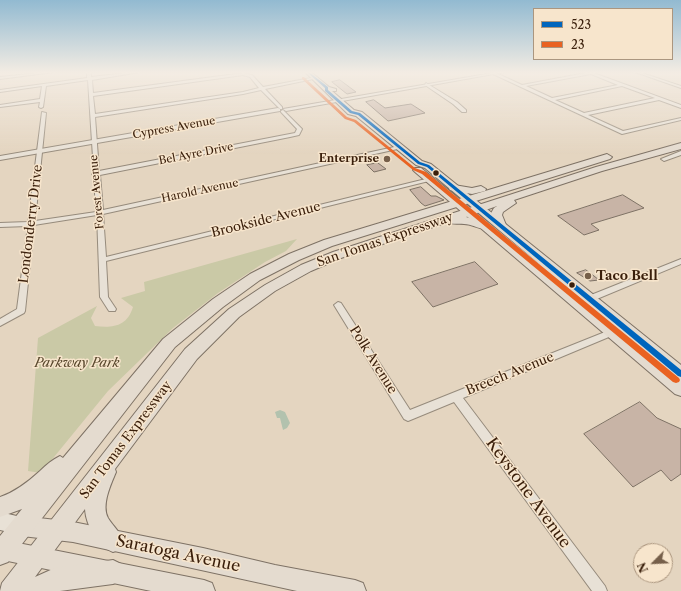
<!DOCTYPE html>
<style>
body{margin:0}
#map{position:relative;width:681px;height:591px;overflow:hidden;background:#e4d5c0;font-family:"Libre Caslon Text",serif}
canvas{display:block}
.legend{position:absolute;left:533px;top:8px;width:140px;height:52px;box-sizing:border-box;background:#f7e5cc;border:1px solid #ab967f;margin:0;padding:5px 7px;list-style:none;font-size:12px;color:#3a1f0b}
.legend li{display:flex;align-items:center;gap:8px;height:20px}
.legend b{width:20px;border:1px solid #ab967f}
.north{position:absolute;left:633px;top:543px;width:40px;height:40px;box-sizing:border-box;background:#f7e5cc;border:1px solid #ab967f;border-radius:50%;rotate:246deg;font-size:11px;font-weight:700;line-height:16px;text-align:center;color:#3a1f0b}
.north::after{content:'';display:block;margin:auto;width:14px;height:18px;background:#765f4a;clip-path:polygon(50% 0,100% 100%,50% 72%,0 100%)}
</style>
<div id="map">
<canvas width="681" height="591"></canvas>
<ul class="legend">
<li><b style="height:5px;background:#0065bd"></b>523</li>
<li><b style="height:5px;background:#e96221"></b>23</li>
</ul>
<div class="north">N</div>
</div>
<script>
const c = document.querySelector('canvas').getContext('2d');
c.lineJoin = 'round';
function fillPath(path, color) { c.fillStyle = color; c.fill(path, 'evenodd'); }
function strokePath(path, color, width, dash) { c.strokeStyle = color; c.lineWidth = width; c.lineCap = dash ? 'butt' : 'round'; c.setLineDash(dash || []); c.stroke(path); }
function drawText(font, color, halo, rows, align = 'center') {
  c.font = font + ' "Libre Caslon Text",serif'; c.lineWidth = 3; c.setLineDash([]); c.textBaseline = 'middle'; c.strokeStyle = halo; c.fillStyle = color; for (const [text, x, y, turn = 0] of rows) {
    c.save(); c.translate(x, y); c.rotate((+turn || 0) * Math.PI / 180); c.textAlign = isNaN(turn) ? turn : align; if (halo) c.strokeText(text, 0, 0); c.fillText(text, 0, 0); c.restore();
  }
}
const green = new Path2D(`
 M297 239 286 251 265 262 218 293 173 328 108 391 41 473 28 471 38 338 97 306 91 318 95 326C112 328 127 327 133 307L121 298 145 291 144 282Z`);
const water = new Path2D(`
 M280 410 285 412 290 423 287 428 283 430 280 418H277L275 412Z`);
const building = new Path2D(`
 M340 80 356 92 347 94 332 82Z
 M374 100 385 108 411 104 425 113 388 121 366 102Z
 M378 163 386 169 374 172 367 165Z
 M421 187 431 196H436L444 200 425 206 421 203 410 190Z
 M623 195 644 208 591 224 599 230 584 235 558 216Z
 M475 262 498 284 433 307 412 282Z
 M586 270 594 276 599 280 590 281 577 273Z
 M640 402 657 418 681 429V474L671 481 661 470 633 487 584 434Z`);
const minor = new Path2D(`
 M46 72H54L0 79V77Z
 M87 72H91V77L133 72H140L92 80 93 93 243 73 252 75 263 87 316 77 318 78 265 89 282 107V109H280L261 90 243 94 95 117 99 171 295 133 297 129 281 112V111L283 110 302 129 299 135 290 137 100 175 103 210 399 146 402 148 103 214 106 257 430 178 433 180 106 261 108 297 116 309 115 311H109L100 297 97 215 34 225 25 311 24 313 0 326V319L17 309 28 226 0 227V223L28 222 42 112 46 113 35 221 96 212 94 175 92 174 94 173 88 80 46 86 43 107 41 108 39 107 40 102 0 107V105L40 99 42 86 0 92V90L87 78ZM243 75 250 77 259 88 243 92 95 114 93 96Z
 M494 72 522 85 591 72 681 105V108L659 100 588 115 623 131 681 118V120L622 134 493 74ZM591 74 618 85 552 98 526 86ZM622 86 655 98 584 113 555 100Z
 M635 72H639L681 86V88Z
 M426 83 457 102 466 110V112H462L453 104 425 85Z
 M681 151V155L664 161 661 159Z
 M681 259V264L592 301H586L585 299 586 297Z
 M338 302 341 303 410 410 610 330H616L617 332 616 334 463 398 605 586 607 591H592L454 402 408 421 404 419 334 305Z`);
const tertiary = new Path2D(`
 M498 72H505L286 111 283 109Z
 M278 108 280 109V111L0 160V156Z`);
const secondary = new Path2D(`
 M0 512 29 519 31 526 29 533 22 535 0 530Z`);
const primary = new Path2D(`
 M305 72H311L329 87 336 89V91H332L354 110 362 112 422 161 431 164 681 365V396L675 394 415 172 413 170 415 168H421L543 267 425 168 416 165 356 116 348 114Z
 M22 516 73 522 203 548 275 565 355 580 363 583 366 591H297L73 542 22 536 15 533 12 526 15 519Z
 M3 540 204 580 212 583 215 591H151L3 560 0 559V541Z`);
const trunk = new Path2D(`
 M681 143V149L602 171 514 200 516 203 503 212 502 215 506 225 504 227H496L490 215 494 208 497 206 466 217 489 224 491 226 489 228C480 231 473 224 464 224 458 223 453 225 448 222L341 258 311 271 275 291 239 317 197 359 115 469 116 472C111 484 101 505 108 518 113 526 120 532 124 541L121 549 113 552C98 546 86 526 85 509L35 577 55 568 113 560 121 564 125 572 121 580 113 584 60 591H0L2 583 185 349 229 309 265 285 301 265 333 252 596 167Z
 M607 154 612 157 610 159 332 246 299 260 260 280 223 307 175 347 8 562 0 565V536L22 509 0 517V497C15 492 28 482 40 471 46 465 52 460 60 456L63 458 163 339 213 299 250 274 289 254 324 240Z
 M454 185 472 188 481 186 486 189 485 191 472 194 450 190 449 188Z`);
const bus1 = new Path2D(`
 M307 72H309L328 87V90L352 111 360 113 420 162 429 165 681 370V377L678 376 427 167 418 164 358 115 350 113 325 91V88Z`);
const bus2 = new Path2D(`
 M302 77H304L347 117 356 120 415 168 426 172 679 378 680 380 679 382 676 383 673 382 422 174 413 170 354 122 345 119 302 79Z`);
const markers = [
 [387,159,4,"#765f4a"],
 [436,173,3.5,"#3a1f0b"],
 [588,276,4,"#765f4a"],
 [572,285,3.5,"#3a1f0b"]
];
const farStreetnames = [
 ["Cypress Avenue",174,128,-10],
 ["Bel Ayre Drive",196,154,-11],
 ["Harold Avenue",200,191,-12],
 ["Forest Avenue",97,192,-95]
];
const farPoinames = [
 ["Enterprise",379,159]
];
const streetNames = [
 ["Brookside Avenue",266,220,-14],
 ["Londonderry Drive",31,224,-83],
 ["San Tomas Expressway",385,240,-19],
 ["Polk Avenue",373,360,58],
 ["Breech Avenue",510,374,-22],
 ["San Tomas Expressway",126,440,-53]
];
const poiNames = [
 ["Taco Bell",596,276]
];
const parkNames = [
 ["Parkway Park",77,363]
];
const nearStreetnames = [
 ["Keystone Avenue",528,493,54],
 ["Saratoga Avenue",178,554,12]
];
fillPath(green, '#cac9a6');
fillPath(water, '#b2c2ae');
fillPath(building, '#c8b4a6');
strokePath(building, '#7e7265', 1);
strokePath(minor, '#968b7c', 2);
strokePath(tertiary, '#968b7c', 2);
strokePath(secondary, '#7e7265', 2);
strokePath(primary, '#7e7265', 2);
strokePath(trunk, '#7e7265', 2);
fillPath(minor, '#e8e1d6');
fillPath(tertiary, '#e8e1d6');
fillPath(secondary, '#e8e1d6');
fillPath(primary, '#e4dbcf');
fillPath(trunk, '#e4dbcf');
fillPath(bus1, '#0065bd');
fillPath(bus2, '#e96221');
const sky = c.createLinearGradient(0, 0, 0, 154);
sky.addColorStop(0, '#92bad1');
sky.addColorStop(0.47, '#f3ece3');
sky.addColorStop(1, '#f3ece300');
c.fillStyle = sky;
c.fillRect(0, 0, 681, 154);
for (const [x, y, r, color] of markers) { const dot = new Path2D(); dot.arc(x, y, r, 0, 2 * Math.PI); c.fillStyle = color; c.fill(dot); strokePath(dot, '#f7e5cc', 1.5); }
drawText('11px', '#3a1f0b', '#f7e5cc', farStreetnames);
drawText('bold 11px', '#3a1f0b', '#f7e5cc', farPoinames, 'right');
drawText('13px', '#3a1f0b', '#f7e5cc', streetNames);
drawText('bold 13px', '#3a1f0b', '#f7e5cc', poiNames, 'left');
drawText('italic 13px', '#58472c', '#f7e5cc', parkNames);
drawText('16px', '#3a1f0b', '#f7e5cc', nearStreetnames);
</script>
